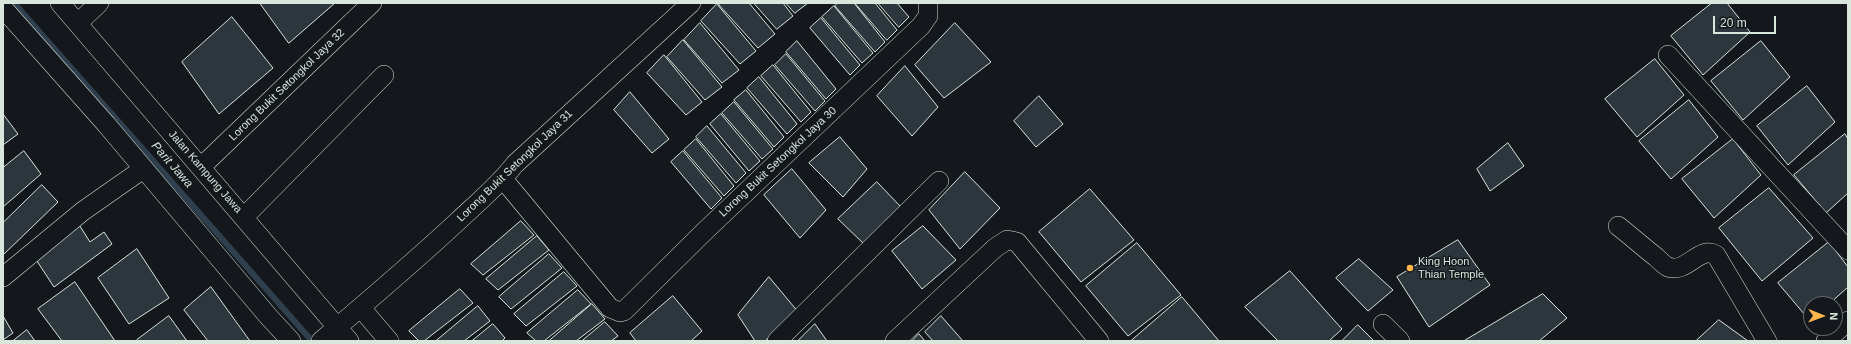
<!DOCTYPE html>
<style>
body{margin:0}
#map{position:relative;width:1851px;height:344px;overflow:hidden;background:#14181c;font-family:Helvetica,sans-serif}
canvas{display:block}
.frame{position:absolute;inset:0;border:4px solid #d8e6dc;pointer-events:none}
.north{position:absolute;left:1803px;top:296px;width:40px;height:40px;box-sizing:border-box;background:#14181c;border:1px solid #626a69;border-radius:50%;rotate:91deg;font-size:11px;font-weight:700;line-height:16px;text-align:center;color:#d8e6dc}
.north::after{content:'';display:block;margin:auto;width:14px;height:18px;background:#ffb74d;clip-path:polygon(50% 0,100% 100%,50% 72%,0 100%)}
.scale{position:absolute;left:1713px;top:16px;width:63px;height:18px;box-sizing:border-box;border:2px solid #d8e6dc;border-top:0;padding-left:5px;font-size:12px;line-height:14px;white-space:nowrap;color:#d8e6dc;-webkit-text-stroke:3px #14181c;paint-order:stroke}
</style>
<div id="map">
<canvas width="1851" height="344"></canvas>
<div class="frame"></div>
<div class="north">N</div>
<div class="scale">20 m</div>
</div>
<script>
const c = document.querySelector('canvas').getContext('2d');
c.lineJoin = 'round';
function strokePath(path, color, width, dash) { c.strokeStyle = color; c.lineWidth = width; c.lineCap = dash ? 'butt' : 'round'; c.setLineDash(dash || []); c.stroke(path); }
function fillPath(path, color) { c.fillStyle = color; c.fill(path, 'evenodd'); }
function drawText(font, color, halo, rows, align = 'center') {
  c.font = font + ' Helvetica,sans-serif'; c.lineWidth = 3; c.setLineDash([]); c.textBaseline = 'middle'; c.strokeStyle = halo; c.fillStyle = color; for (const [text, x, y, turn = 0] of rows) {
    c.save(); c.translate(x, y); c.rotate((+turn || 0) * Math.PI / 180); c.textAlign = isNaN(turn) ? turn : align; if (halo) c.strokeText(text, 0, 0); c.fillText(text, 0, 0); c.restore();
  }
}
const stream = new Path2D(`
 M14 3 312 341`);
const building = new Path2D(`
 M260 3H335L289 43Z
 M721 3H749L775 34 758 48 719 5Z
 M754 3H783L793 16 777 29Z
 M786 3H808L795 13Z
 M838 3H854L885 42 875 52 835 6Z
 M855 3H875L897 30 887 40Z
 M878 3H897L909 17 899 27Z
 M1712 3H1727L1750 32 1703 75 1671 36Z
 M717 4 756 51 740 64 701 21Z
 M834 6 873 53 862 63 822 17Z
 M232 17 273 68 219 114 182 62Z
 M821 18 860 65 850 75 810 28Z
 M700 23 739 70 722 83 684 40Z
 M955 23 991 62 944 98 915 65Z
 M683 40 722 87 705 100 667 57Z
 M797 41 836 89 826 99 786 52Z
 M1761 41 1790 77 1743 120 1711 81Z
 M786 54 825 101 815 111 775 65Z
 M664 55 702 102 686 115 647 73Z
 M1655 59 1684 95 1637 137 1605 99Z
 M773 65 811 112 801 122 761 76Z
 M905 66 938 107 912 136 877 96Z
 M759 77 797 124 787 134 747 88Z
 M1807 86 1835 122 1788 165 1757 126Z
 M746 90 784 137 774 147 734 100Z
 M630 92 669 139 652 153 614 110Z
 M1039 96 1063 124 1036 147 1014 121Z
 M1689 100 1718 137 1671 179 1639 141Z
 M734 102 773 149 762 159 722 113Z
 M3 114 18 134 3 145Z
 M721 114 760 161 749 171 710 124Z
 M707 126 746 173 736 183 696 137Z
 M1845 134 1848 139V193L1826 213 1794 175Z
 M840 137 867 169 843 197 809 163Z
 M696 139 734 186 724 196 684 150Z
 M1733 139 1761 175 1714 218 1682 179Z
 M1508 143 1524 166 1490 191 1477 169Z
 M24 151 41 174 3 207V168Z
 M683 151 722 198 711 209 671 162Z
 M792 169 826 210 800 238 764 195Z
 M965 172 1000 208 960 249 929 210Z
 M877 182 901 207 864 244 838 219Z
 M42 185 58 202 3 255V223Z
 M1769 188 1813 238 1762 281 1719 228Z
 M1090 189 1134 240 1081 282 1039 232Z
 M76 220 90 242 104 232 112 244 54 287 33 255Z
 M521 221 534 235 483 275 471 264Z
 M923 226 956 260 922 289 892 251Z
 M537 236 549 250 498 290 486 279Z
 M1458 240 1490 285 1429 327 1397 277Z
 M1829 242 1848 267V287L1829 304H1811L1810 321 1778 283Z
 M1137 243 1181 295 1128 336 1086 286Z
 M137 249 169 298 129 324 98 278Z
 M549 254 562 268 511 309 499 297Z
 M1359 259 1393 290 1368 311 1336 278Z
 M1290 271 1342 329 1329 341H1278L1245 307Z
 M564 272 577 286 526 326 514 314Z
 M769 277 799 313 765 341H755L738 315Z
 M75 282 115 341H62L38 309Z
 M211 287 250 341H208L184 310Z
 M460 289 473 303 424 341H419L409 331Z
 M578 290 591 304 544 341H536L527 333Z
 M1543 294 1567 318 1539 341H1464Z
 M673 296 702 331 691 341H636L630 333Z
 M1182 297 1219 341H1131Z
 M592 304 605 319 576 341H549Z
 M478 306 490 321 464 341H436Z
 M3 316 13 333 3 340Z
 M169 316 187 341H138L137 340Z
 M941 316 963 341H933L925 332Z
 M1719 320 1748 341H1696Z
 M605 322 618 336 611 341H582Z
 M493 324 505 338 502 341H472Z
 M815 324 827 341H798Z
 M1358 325 1374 341H1342Z
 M27 330 35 341H13Z
 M919 334 925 341H912Z`);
const street = new Path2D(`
 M60 3 349 341
 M3 8 106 124 268 316 291 341
 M78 23 99 3
 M1668 55 1848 250
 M201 167 372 3
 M503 179 610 308 620 312 624 311 706 230 921 26 928 16V3
 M244 217 384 75
 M1618 226C1631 236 1643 247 1656 257 1659 260 1664 265 1668 267 1687 274 1699 245 1716 255L1767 341
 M3 277 83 211 143 169
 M361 308 389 341
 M1383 324 1400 341
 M321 341C367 302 413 263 457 222 477 203 498 186 515 164L691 3
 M777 341 939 181
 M895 341 995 248 1007 240 1017 242 1099 341
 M1826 341 1848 321`);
const markers = [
 [1410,268,4,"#ffb74d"]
];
const streetNames = [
 ["Lorong Bukit Setongkol Jaya 32",287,85,-44],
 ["Lorong Bukit Setongkol Jaya 30",778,162,-43],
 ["Lorong Bukit Setongkol Jaya 31",515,166,-44],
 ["Jalan Kampung Jawa",205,172,49]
];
const poiNames = [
 ["King Hoon",1418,262],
 ["Thian Temple",1418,275]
];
const waterNames = [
 ["Parit Jawa",172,165,49]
];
strokePath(stream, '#2f3f4d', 6);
fillPath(building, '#2c363c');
strokePath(building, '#d8e6dc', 1);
strokePath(street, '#d8e6dc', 20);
strokePath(street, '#14181c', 19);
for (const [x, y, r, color] of markers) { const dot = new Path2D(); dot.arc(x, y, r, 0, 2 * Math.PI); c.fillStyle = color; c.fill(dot); strokePath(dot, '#14181c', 1.5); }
drawText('11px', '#d8e6dc', '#14181c', streetNames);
drawText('11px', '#d8e6dc', '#14181c', poiNames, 'left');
drawText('italic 12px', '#d8e6dc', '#14181c', waterNames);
</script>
